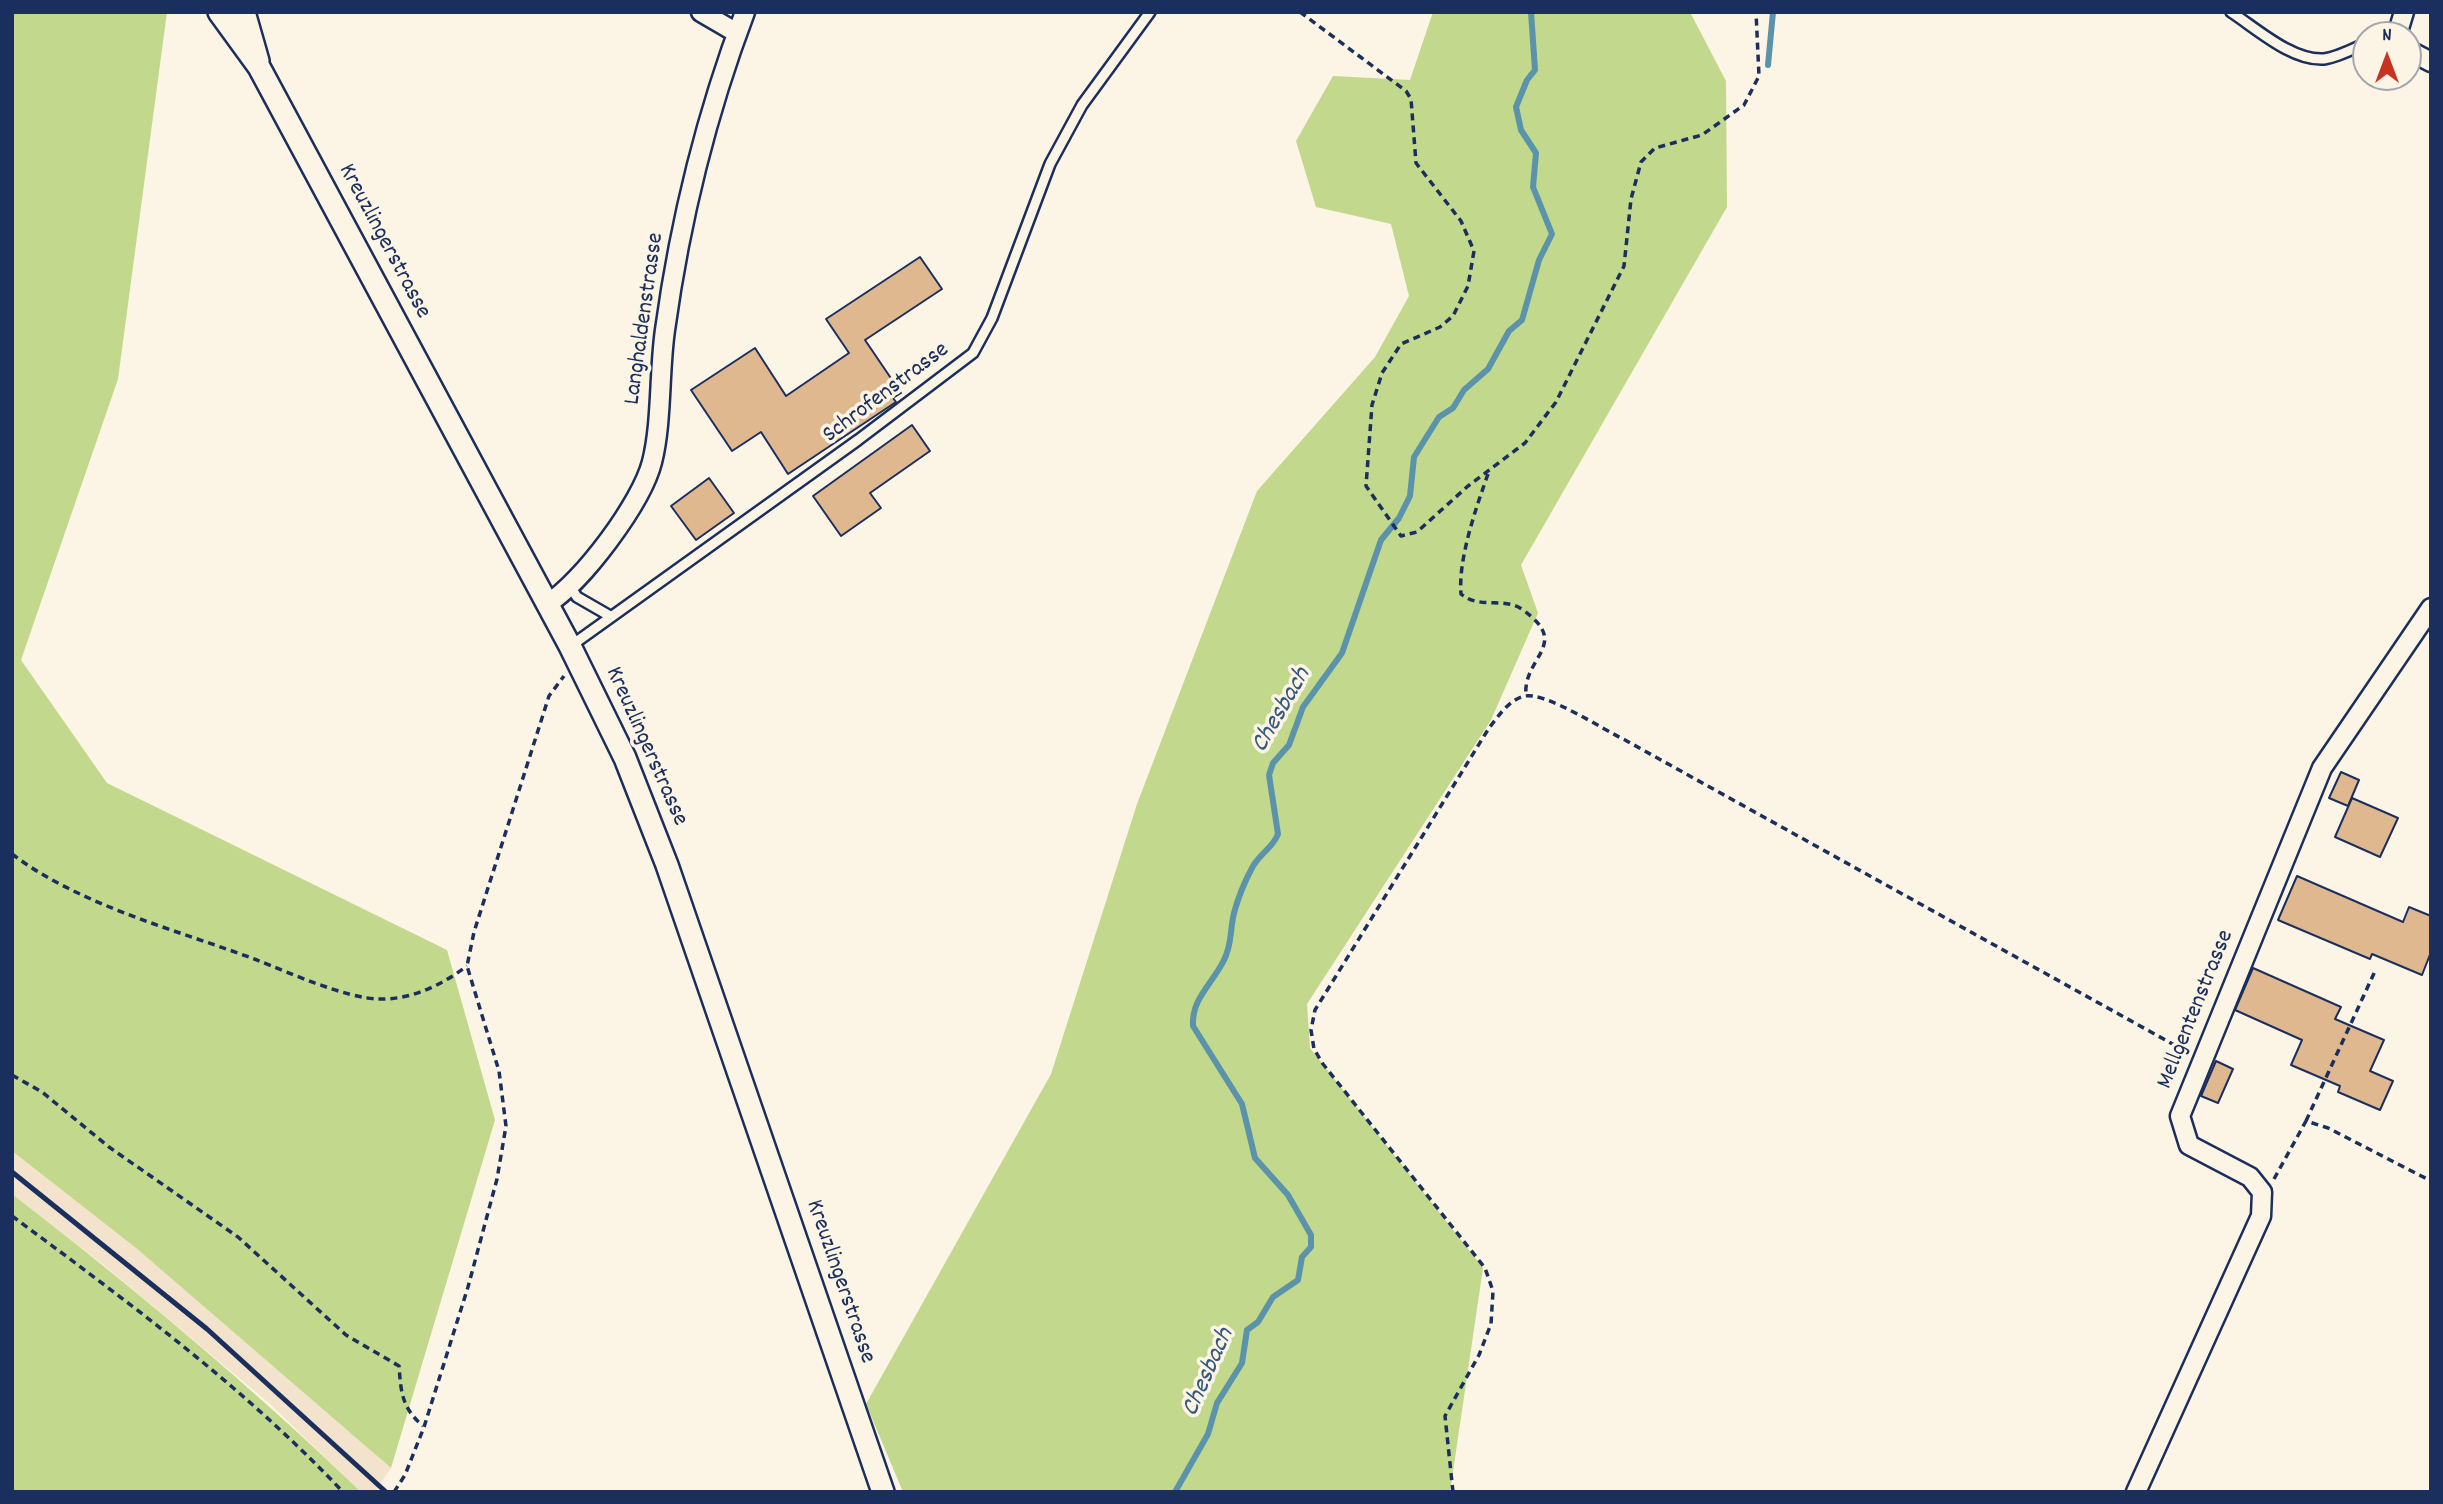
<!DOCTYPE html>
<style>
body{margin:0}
#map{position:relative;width:2443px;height:1504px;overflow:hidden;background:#fcf5e5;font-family:Dekko,sans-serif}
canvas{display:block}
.frame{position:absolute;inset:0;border:14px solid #1b2f5e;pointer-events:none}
.north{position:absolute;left:2352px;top:21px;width:70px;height:70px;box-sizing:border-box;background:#fcf5e5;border:2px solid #a2a6af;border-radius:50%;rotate:0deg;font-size:19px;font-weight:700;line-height:28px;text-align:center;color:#1b2f5e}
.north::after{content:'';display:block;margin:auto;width:24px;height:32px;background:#c8321e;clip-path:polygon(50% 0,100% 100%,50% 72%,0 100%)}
</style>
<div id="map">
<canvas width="2443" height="1504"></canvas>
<div class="frame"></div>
<div class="north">N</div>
</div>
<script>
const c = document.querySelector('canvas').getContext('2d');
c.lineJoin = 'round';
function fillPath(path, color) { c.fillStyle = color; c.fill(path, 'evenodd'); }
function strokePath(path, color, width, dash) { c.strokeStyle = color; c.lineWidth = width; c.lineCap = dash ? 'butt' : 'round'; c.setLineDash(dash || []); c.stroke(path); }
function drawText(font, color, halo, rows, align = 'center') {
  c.font = font + ' Dekko,sans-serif'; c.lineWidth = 7; c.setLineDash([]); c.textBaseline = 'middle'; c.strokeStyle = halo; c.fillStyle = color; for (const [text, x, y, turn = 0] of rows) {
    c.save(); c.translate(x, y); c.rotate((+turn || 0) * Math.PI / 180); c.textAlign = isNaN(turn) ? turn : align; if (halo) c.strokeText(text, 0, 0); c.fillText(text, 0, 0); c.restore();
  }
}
const built = new Path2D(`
 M12 1151 136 1248 391 1468 375 1492H361L269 1403 106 1267 12 1194Z`);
const green = new Path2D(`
 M12 12H167L118 379 21 660 107 783 447 950 495 1120 391 1468 136 1248 12 1151Z
 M1433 12H1690L1726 81 1727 207 1521 565 1538 613 1491 720 1307 1004 1310 1048 1483 1268 1450 1492H903L866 1404 1051 1074 1137 804 1257 491 1375 357 1409 296 1391 224 1316 207 1296 141 1333 76 1410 80Z
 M12 1194C134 1288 250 1385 361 1492H12Z`);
const stream = new Path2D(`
 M1768 65 1773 12
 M1175 1492 1208 1434 1217 1403 1242 1363 1247 1330 1258 1322 1273 1297 1298 1280 1302 1257 1311 1247V1235L1288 1195 1255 1158 1242 1104 1193 1026C1191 999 1213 983 1224 960 1232 945 1230 929 1234 913 1238 898 1245 881 1252 868 1259 854 1273 848 1278 834L1269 775 1273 763 1289 745 1303 707 1342 653 1381 540 1399 518 1410 496 1414 457 1439 417 1453 408 1464 390 1488 369 1509 331 1522 320 1539 260 1552 234 1533 187 1536 153 1521 130 1516 107 1527 80 1535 70 1531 12`);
const building = new Path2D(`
 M920 257 942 289 865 340 901 393 893 398 896 402 788 474 761 432 732 451 691 390 755 348 786 396 849 353 826 319Z
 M912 425 930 451 870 493 881 508 841 536 813 496Z
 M709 478 734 513 696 540 671 506Z
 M2341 772 2359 780 2348 806 2329 798Z
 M2352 798 2398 818 2380 857 2335 837Z
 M2297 876 2403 922 2409 907 2431 916V952L2422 975 2372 954 2370 959 2278 920Z
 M2253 968 2341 1007 2335 1019 2384 1040 2370 1071 2393 1081 2380 1110 2338 1092 2340 1086 2291 1065 2302 1040 2235 1010Z
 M2216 1061 2233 1069 2218 1103 2201 1096Z`);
const path = new Path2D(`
 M1300 12 1406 91 1411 99 1416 163 1461 221 1474 251 1468 286 1453 316 1440 327 1401 344 1382 373 1372 405 1366 486 1401 536 1417 532 1468 486 1525 443 1556 402 1624 266 1631 199 1641 162 1655 148 1702 135 1744 105 1759 76 1756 12
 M1488 474C1476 508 1458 559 1461 594 1480 610 1505 596 1523 610 1572 645 1522 657 1526 696
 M12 854C81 906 177 930 257 960 287 972 348 999 379 999 411 1000 442 985 467 966
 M12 1075 42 1092 109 1147 238 1237 346 1335 399 1366C401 1393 402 1408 423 1426
 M2306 1121 2376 969
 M2274 1179 2306 1121 2328 1128 2431 1181
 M12 1216C128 1302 244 1387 343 1492
 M394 1492 405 1475 424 1427 468 1287 497 1179 506 1126 499 1071 467 966 474 932 549 696 564 676
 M1453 1492 1445 1416 1479 1355 1491 1324 1493 1291 1485 1268 1323 1064 1314 1049 1311 1030 1315 1010 1489 728C1498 717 1509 699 1525 696 1546 692 1604 730 1625 740L2187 1052`);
const service = new Path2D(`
 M2231 12C2257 29 2292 61 2324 59 2338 57 2353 49 2366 43
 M569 585 577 597 610 616
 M572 645 858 440 973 353 992 318 1050 164 1082 105 1150 12`);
const minor = new Path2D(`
 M701 12 737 33
 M2397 35 2404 12
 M2408 50 2431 62
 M547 604C582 583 642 502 652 462 662 423 659 371 665 330 680 221 706 115 745 12
 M2136 1492 2261 1216 2262 1192 2250 1177 2189 1145 2180 1116 2322 768 2431 608`);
const tertiary = new Path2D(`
 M219 12 259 67 570 646 625 758 667 865 883 1492
 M244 12 258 61`);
const rail = new Path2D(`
 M12 1172 207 1329 386 1492`);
const streetNames = [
 ["Kreuzlingerstrasse",383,242,62],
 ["Langhaldenstrasse",646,319,-82],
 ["Schrofenstrasse",887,394,-37],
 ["Kreuzlingerstrasse",645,747,66],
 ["Mellgentenstrasse",2197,1010,-68],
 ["Kreuzlingerstrasse",839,1282,71]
];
const waterNames = [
 ["Chesbach",1283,711,-60],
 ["Chesbach",1210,1373,-66]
];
fillPath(built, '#f3e3cc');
fillPath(green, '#c2d88d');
strokePath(stream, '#5b93aa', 6);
fillPath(building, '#dfb890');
strokePath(building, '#1b2f5e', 2);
strokePath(service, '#1b2f5e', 14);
strokePath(minor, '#1b2f5e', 23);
strokePath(tertiary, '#1b2f5e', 26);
strokePath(path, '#1b2f5e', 3.5, [7, 5]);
strokePath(service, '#fcf5e5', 9);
strokePath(minor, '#fcf5e5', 18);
strokePath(tertiary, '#fcf5e5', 21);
strokePath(rail, '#1b2f5e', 5);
drawText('24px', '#1b2f5e', '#fcf5e5', streetNames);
drawText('italic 26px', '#36597e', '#fcf5e5', waterNames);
</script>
